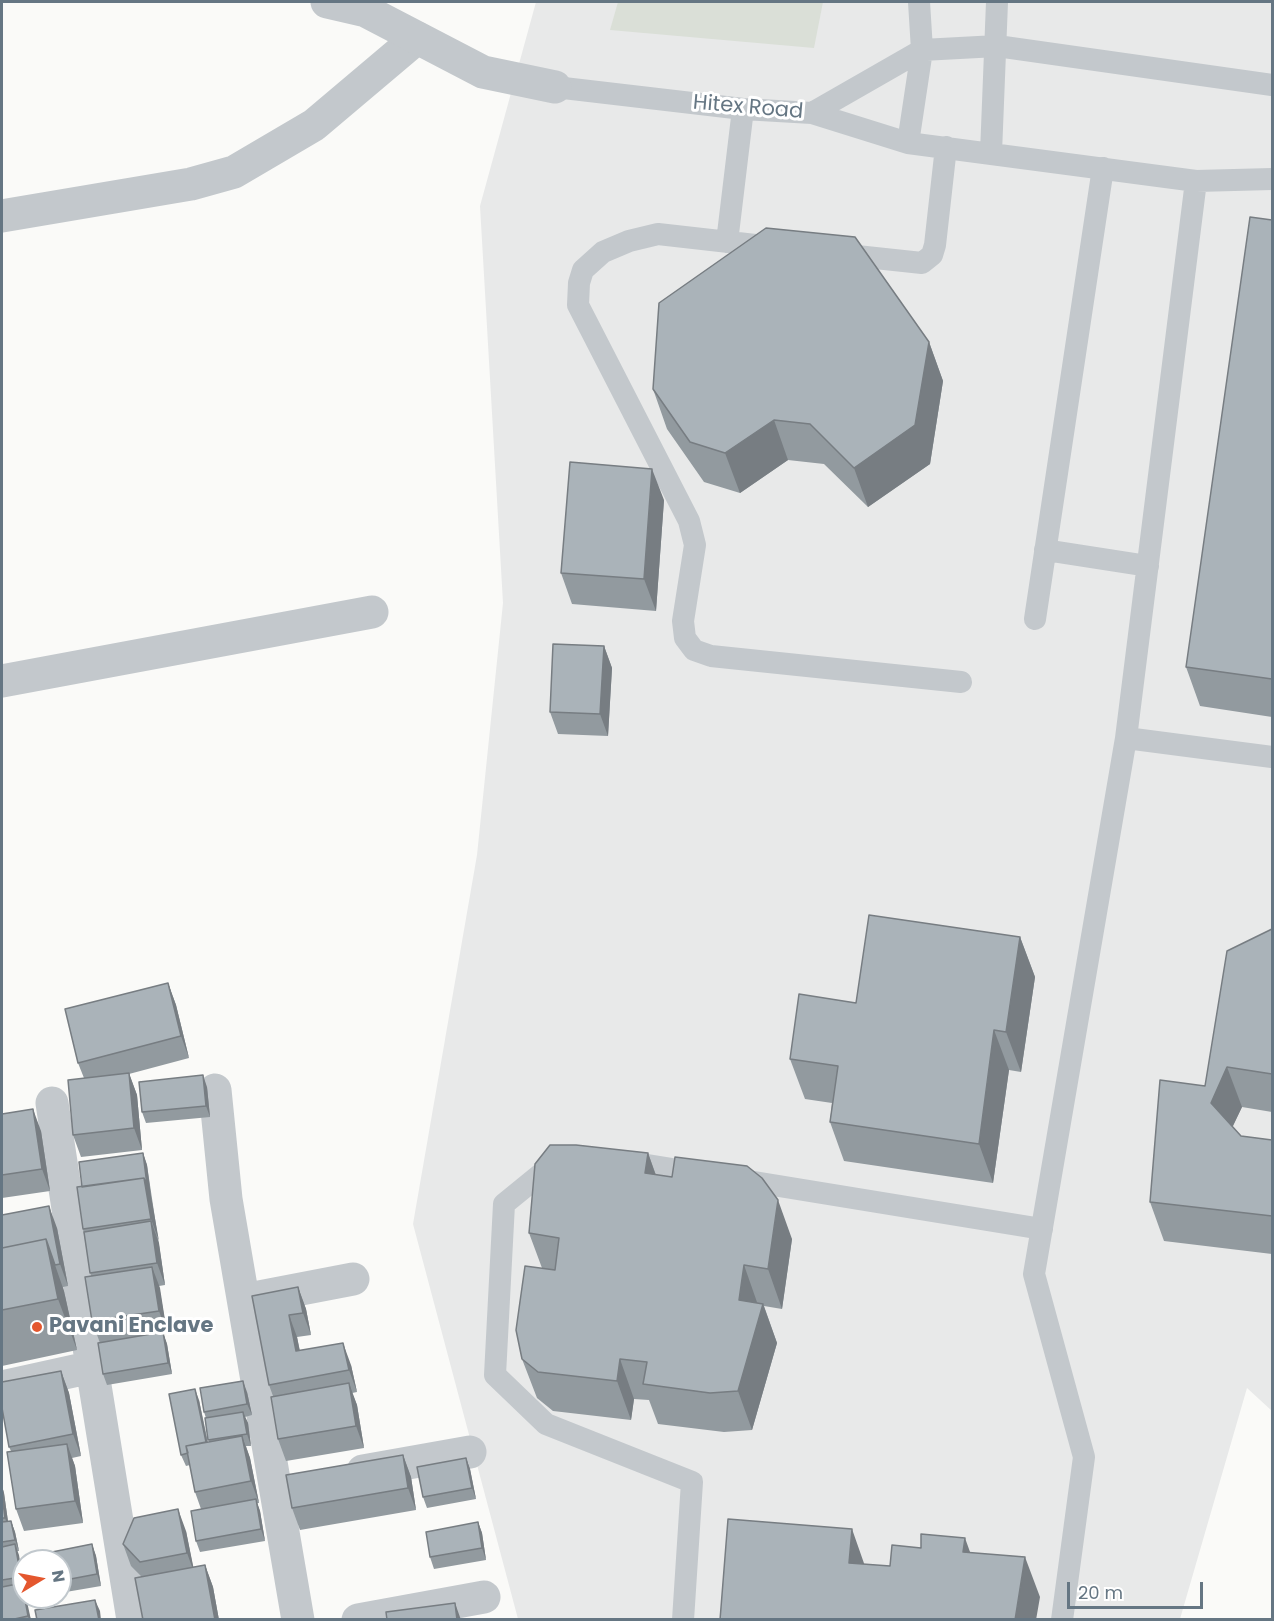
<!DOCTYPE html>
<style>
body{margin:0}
#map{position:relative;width:1274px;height:1621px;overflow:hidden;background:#fafaf8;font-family:Poppins,sans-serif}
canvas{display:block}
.frame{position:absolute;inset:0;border:3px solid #657683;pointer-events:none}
.north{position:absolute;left:12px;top:1549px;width:60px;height:60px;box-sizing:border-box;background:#fff;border:2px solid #c1c8cd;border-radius:50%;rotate:80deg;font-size:16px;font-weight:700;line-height:24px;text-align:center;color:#657683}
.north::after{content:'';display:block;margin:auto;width:21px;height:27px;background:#e4572e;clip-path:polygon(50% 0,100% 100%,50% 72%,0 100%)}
.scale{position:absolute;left:1067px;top:1582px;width:136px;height:27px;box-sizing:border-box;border:3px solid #657683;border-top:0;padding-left:8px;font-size:18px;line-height:21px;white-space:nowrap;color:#657683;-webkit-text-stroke:4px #fff;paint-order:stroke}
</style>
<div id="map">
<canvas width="1274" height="1621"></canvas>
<div class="frame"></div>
<div class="north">N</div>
<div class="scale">20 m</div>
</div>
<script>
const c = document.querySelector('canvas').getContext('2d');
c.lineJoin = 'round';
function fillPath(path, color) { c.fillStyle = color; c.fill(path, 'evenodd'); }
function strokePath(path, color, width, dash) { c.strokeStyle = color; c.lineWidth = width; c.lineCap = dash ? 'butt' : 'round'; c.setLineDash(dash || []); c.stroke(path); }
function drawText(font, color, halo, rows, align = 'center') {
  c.font = font + ' Poppins,sans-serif'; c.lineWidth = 6; c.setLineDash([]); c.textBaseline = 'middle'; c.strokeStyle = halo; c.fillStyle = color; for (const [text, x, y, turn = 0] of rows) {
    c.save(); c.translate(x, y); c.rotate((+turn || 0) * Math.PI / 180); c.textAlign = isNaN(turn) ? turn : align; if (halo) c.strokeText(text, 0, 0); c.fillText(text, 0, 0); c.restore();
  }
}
const built = new Path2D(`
 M536 2H1272V1411L1247 1388 1180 1619H518L413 1224 477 855 503 603 480 206Z`);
const green = new Path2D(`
 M618 2H823L814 48 610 30Z`);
const service = new Path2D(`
 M555 87 743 109 812 113 908 143 1196 181 1272 179
 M812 113 922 50 997 46 1272 85
 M908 143 922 50 919 2
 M991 153 997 2
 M1196 181 1126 738 1272 757
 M727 242 743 109
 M773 247 658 234 629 241 603 252 583 270 579 283 578 305 689 521 695 545 683 621 685 638 694 650 711 656 961 682
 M838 254 922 263 932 255 935 245 946 147
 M1045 550 1148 566
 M1035 619 1103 168
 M558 1160 504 1204 495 1375 546 1424 692 1482 683 1620
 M623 1161 703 1174
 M736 1179 1042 1229
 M1062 1620 1084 1457 1034 1274 1126 738`);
const minor = new Path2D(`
 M2 216 191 184 234 172 314 125 417 38
 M2 681 372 612
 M215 1090 226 1199 298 1620
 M52 1103 92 1367 133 1620
 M254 1298 353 1279
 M2 1387 92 1367
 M363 1471 470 1452
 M358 1620 484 1597`);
const tertiary = new Path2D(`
 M327 2 366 11 483 72 555 87`);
const wall = new Path2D(`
 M1272 220V717L1200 706 1186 667Z
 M929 342 943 381 930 464 868 507 824 464 788 460 740 493 704 482 667 429 653 389Z
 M664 500 656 611 572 604 561 573Z
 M604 646 612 668 608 736 558 734 550 712Z
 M1272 929V1112L1242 1107 1232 1127 1241 1136 1272 1140V1254L1164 1241 1150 1202 1205 1086Z
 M1020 937 1035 977 1021 1072 1009 1070 993 1183 844 1161 830 1122 832 1103 805 1099 790 1059 856 1003Z
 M168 983 176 1005 189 1058 129 1074 137 1095 142 1150 81 1157 73 1135 84 1078 78 1063Z
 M207 1087 210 1117 146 1123 142 1112Z
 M2 1114 41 1131 50 1191 2 1198Z
 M143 1153 147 1165 165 1285 159 1286 167 1333H163L167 1344 172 1374 107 1385 103 1374 100 1343 92 1321 91 1276 83 1229 82 1187Z
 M648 1153 656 1175 792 1239 782 1309 764 1306 777 1343 752 1430 724 1432 658 1424 649 1400 634 1399 631 1420 553 1411 537 1398 522 1359 542 1268 529 1233Z
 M2 1215 57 1228 68 1286 63 1287 77 1350 2 1366Z
 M298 1287 306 1309 311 1335 297 1337 300 1351 351 1365 357 1392 352 1393 357 1405 364 1448 286 1461 278 1439 273 1396 269 1385Z
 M61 1371 69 1393 81 1456 72 1458 75 1466 83 1523 24 1531 16 1509 11 1451 9 1447Z
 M247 1392 252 1415 245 1417 248 1423 251 1446H246L250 1458 259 1503H257L260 1511 265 1541 200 1552 196 1541 201 1509 195 1492 190 1465 186 1466 181 1455 199 1400 208 1442H209L206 1418 204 1412Z
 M403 1455 411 1477 416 1510 300 1530 292 1508Z
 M466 1458 470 1469 476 1499 427 1508 423 1497Z
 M2 1486 4 1493 8 1521H11L15 1532 19 1551H17L24 1582V1597L31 1620H2Z
 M478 1522 482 1533 486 1560 434 1569 430 1557Z
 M186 1531 193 1567 205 1565 213 1587 219 1620H143L142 1577 131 1566 123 1544Z
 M92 1544 96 1556 101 1586 60 1593V1561Z`);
const shadedWall = new Path2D(`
 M929 342 943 381 930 464 868 507 854 468Z
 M774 420 788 460 740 493 725 453Z
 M652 469 664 500 656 611 644 579Z
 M604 646 612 668 608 736 600 714Z
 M1020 937 1035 977 1021 1072 1006 1032Z
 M168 983 176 1005 189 1058 181 1036Z
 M994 1030 1009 1070 993 1183 979 1144Z
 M1227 1067 1242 1107 1225 1143 1211 1103Z
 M129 1073 137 1095 142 1150 134 1128Z
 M203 1075 207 1087 210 1117 206 1106Z
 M33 1109 41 1131 50 1191 42 1169Z
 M143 1153 147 1165 151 1196 159 1241 151 1219 144 1178Z
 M648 1153 662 1193 645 1173Z
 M778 1200 792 1239 782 1309 768 1269Z
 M49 1206 57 1228 68 1286 60 1264Z
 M151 1221 159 1243 165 1285 157 1263Z
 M46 1239 64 1291 77 1350 58 1299Z
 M744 1265 758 1305 763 1304 777 1343 752 1430 738 1391 739 1300Z
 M152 1267 160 1288 167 1333 159 1311Z
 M298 1287 306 1309 311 1335 303 1313Z
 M289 1315 297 1337 304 1373 296 1351Z
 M163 1332 167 1344 172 1374 168 1363Z
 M343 1343 351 1365 357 1392 349 1370Z
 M620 1359 634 1399 631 1420 617 1381Z
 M61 1371 69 1393 81 1456 73 1434Z
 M243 1381 247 1392 252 1415 247 1404Z
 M349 1383 357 1405 364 1448 356 1426Z
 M195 1389 199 1400 211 1461 207 1449Z
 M243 1412 248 1423 251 1446 247 1434Z
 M242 1436 250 1458 259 1503 251 1481Z
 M67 1444 75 1466 83 1523 75 1501Z
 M403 1455 411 1477 416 1510 408 1488Z
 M466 1458 470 1469 476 1499 472 1488Z
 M2 1486 4 1493 9 1529 5 1518 2 1495Z
 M256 1499 260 1511 265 1541 261 1529Z
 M178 1509 186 1531 195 1575 187 1553Z
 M11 1521 15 1532 19 1551 15 1540Z
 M478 1522 482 1533 486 1560 482 1548Z
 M852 1529 866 1569 849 1563Z
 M965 1538 979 1577 963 1552Z
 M15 1544 19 1555 24 1585 21 1577Z
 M92 1544 96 1556 101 1586 97 1574Z
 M1025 1557 1040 1597 1036 1620H1015Z
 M205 1565 213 1587 219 1620H215Z
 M24 1597H26L31 1620H29L28 1616Z
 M95 1600 100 1611 101 1620H99Z
 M455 1603 461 1620H457Z`);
const building = new Path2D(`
 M1250 217 1272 220V679L1186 667Z
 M766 228 855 237 929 342 915 425 854 468 810 424 774 420 725 453 690 442 653 389 659 303Z
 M570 462 652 469 644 579 561 573Z
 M553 644 604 646 600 714 550 712Z
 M869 915 1020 937 1006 1032 994 1030 979 1144 830 1122 838 1066 790 1059 799 994 856 1003Z
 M1272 929V1074L1227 1067 1211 1103 1241 1136 1272 1140V1216L1150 1202 1160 1080 1205 1086 1227 951Z
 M168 983 181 1036 78 1063 65 1009Z
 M129 1073 134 1128 73 1135 68 1080Z
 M203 1075 206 1106 142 1112 139 1082Z
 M33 1109 42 1169 2 1175V1114Z
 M550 1145H576L648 1153 645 1173 672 1177 675 1157 747 1166 762 1178 778 1200 768 1269 744 1265 739 1300 763 1304 738 1391 710 1393 643 1384 647 1362 620 1359 617 1381 538 1372 522 1359 516 1330 525 1266 555 1270 559 1238 529 1233 535 1164Z
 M143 1153 147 1185 144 1178 82 1187 79 1162Z
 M144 1178 151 1219 83 1229 77 1187Z
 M49 1206 60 1264 55 1265 46 1239 2 1248V1215Z
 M151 1221 157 1263 90 1273 84 1232Z
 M46 1239 58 1299 2 1310V1248Z
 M152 1267 159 1311 92 1321 85 1277Z
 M298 1287 303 1313 289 1315 296 1351 343 1343 349 1370 269 1385 252 1296Z
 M163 1332 168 1363 103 1374 98 1343Z
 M61 1371 73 1434 9 1447 2 1408V1382Z
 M243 1381 247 1404 204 1412 200 1388Z
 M349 1383 356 1426 278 1439 271 1397Z
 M195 1389 206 1442 186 1446 188 1453 181 1455 169 1394Z
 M243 1412 247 1434 208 1440 205 1418Z
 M242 1436 251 1481 195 1492 186 1446Z
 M67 1444 75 1501 16 1509 7 1452Z
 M403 1455 408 1488 292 1508 286 1475Z
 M466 1458 472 1488 423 1497 417 1467Z
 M2 1495 5 1518H2Z
 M256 1499 261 1529 196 1541 191 1511Z
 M178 1509 187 1553 140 1562 123 1544 134 1518Z
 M728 1519 852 1529 849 1563 890 1566 892 1545 921 1548V1534L965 1538 963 1552 1025 1557 1015 1620H720Z
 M11 1521 15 1540 2 1542V1522Z
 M478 1522 482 1548 430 1557 426 1532Z
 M15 1544 21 1577 2 1580V1547Z
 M92 1544 97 1574 60 1581V1561H33L32 1556Z
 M205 1565 215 1620H143L135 1578Z
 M22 1583 28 1616 10 1620H2V1587Z
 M95 1600 99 1620H37L35 1610Z
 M455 1603 457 1620H387L386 1612Z`);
const markers = [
 [37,1327,6,"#e4572e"]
];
const streetNames = [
 ["Hitex Road",748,108,5]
];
const poiNames = [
 ["Pavani Enclave",49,1327]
];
fillPath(built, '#e8e9e9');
fillPath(green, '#dadfd7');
strokePath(service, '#c3c8cc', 22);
strokePath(minor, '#c3c8cc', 33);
strokePath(tertiary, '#c3c8cc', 33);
fillPath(wall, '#929a9f');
fillPath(shadedWall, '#777d82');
fillPath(building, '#aab3b9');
strokePath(building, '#777d82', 1.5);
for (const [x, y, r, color] of markers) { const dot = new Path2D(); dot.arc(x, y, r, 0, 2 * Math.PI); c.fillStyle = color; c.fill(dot); strokePath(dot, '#fff', 2); }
drawText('21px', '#657683', '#fff', streetNames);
drawText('bold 21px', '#657683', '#fff', poiNames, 'left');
</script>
